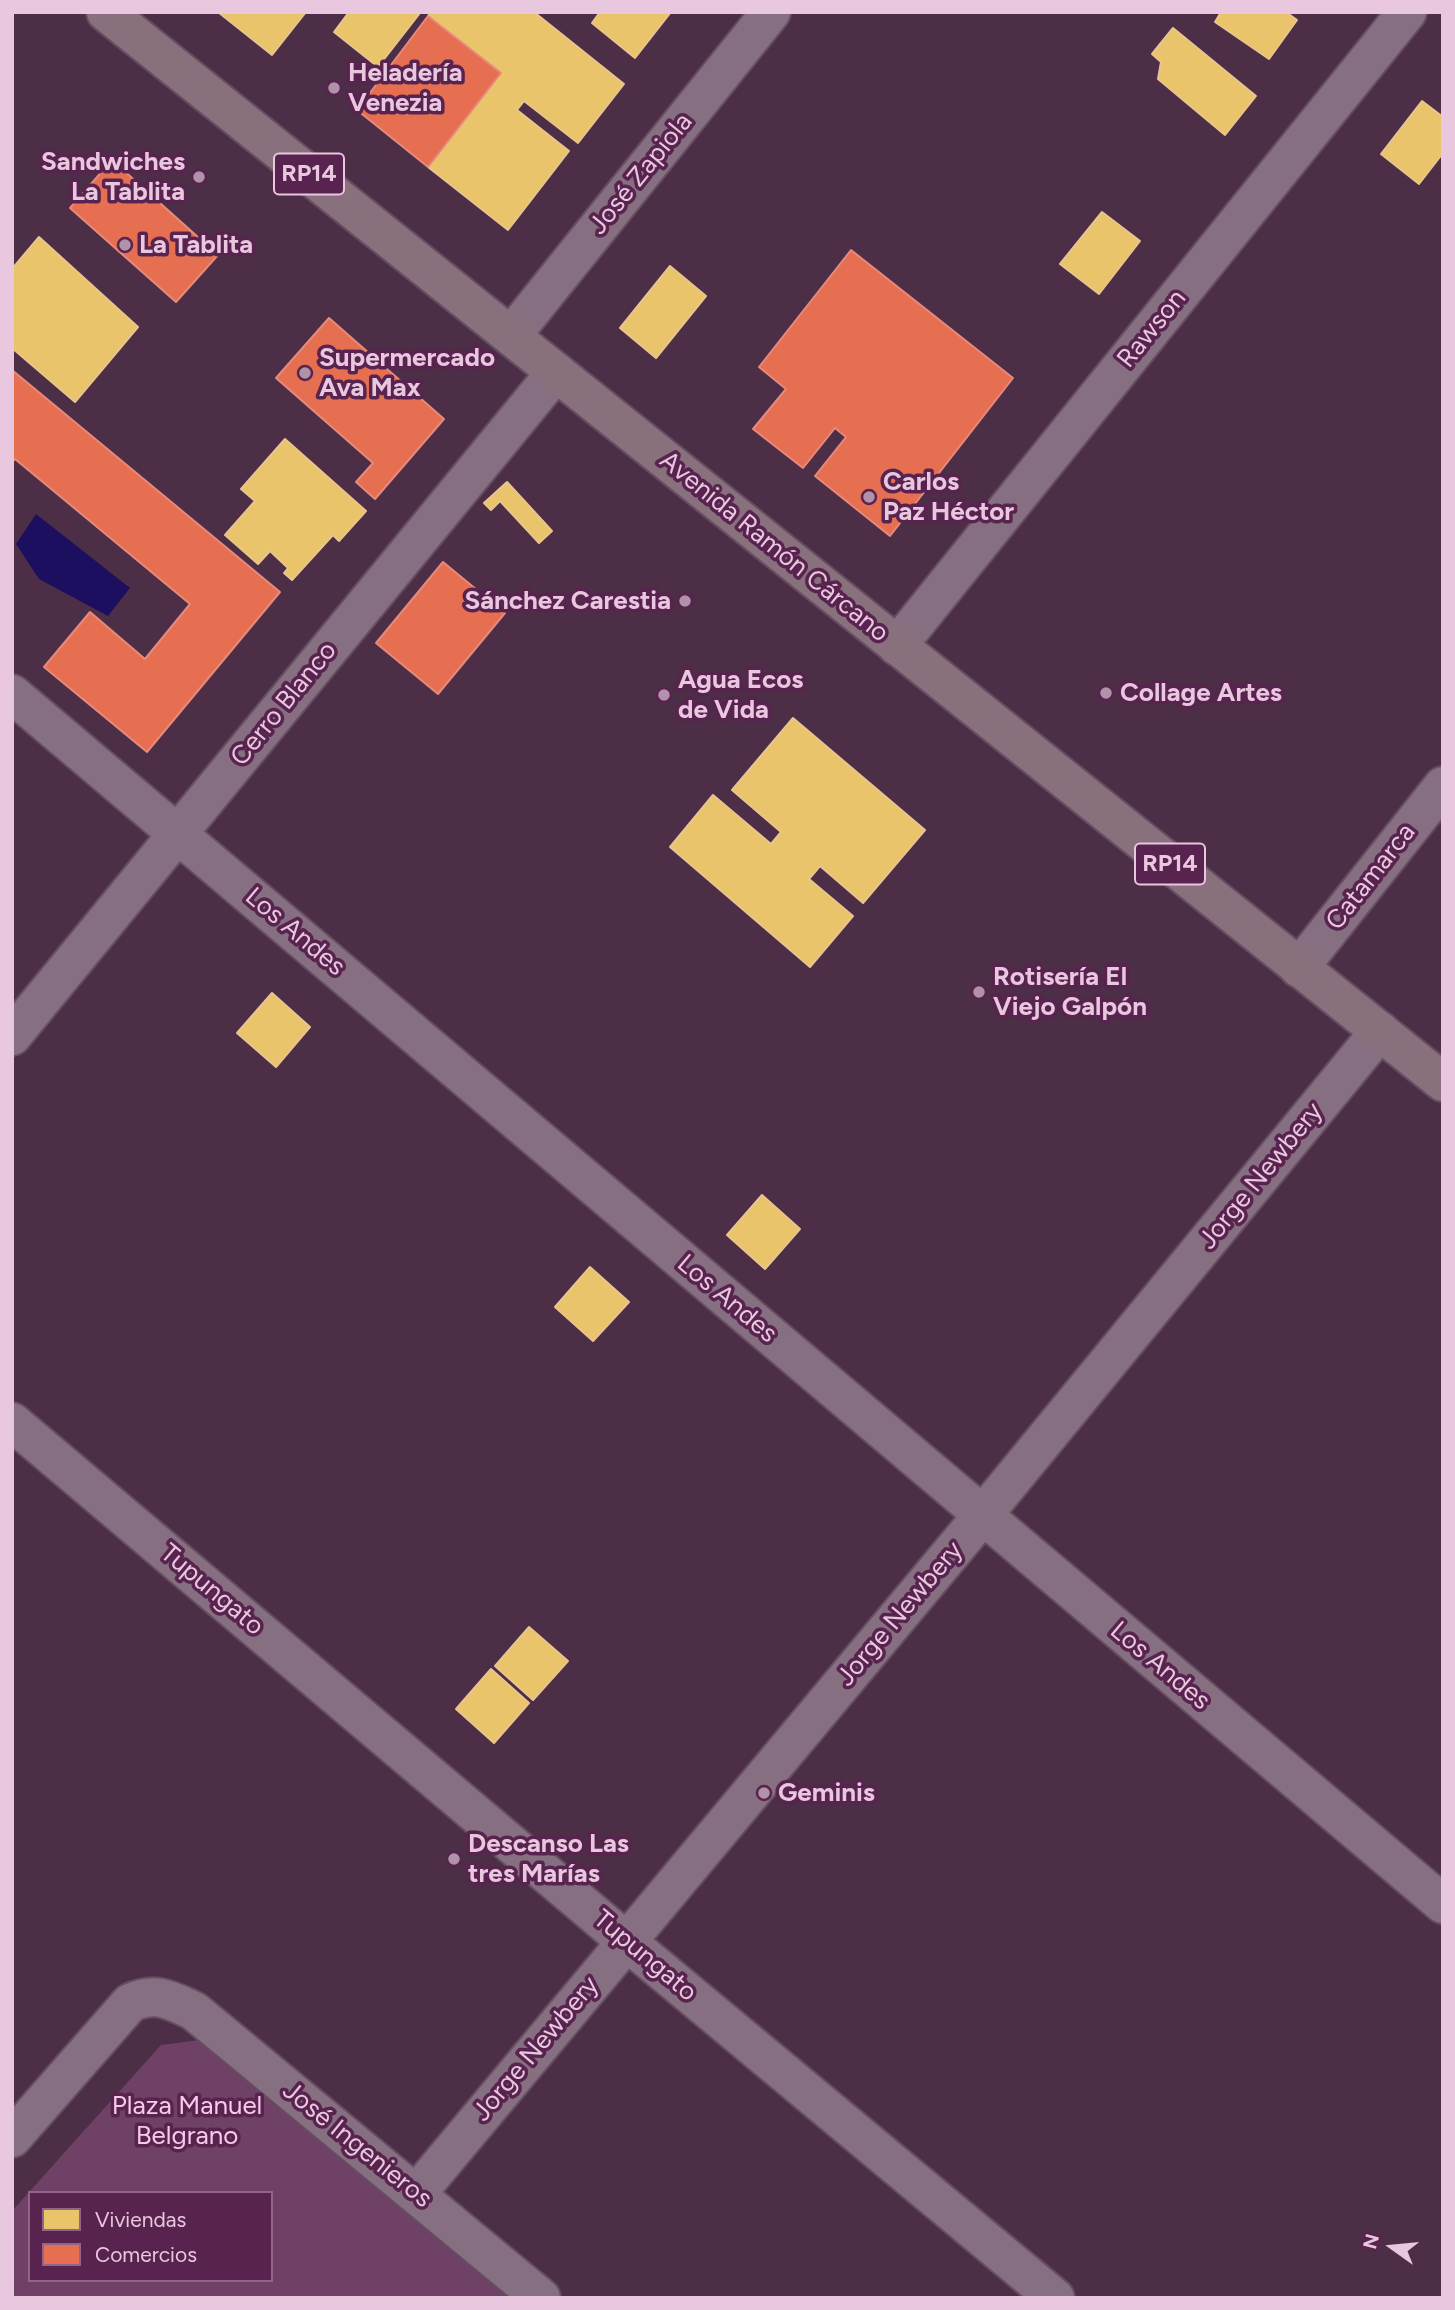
<!DOCTYPE html>
<meta charset="utf-8">
<style>
body{margin:0}
#map{position:relative;width:1455px;height:2310px;overflow:hidden;background:#4c2f46;font-family:Figtree,sans-serif}
canvas{display:block}
.frame{position:absolute;inset:0;border:14px solid #e8c7df;pointer-events:none}
.legend{position:absolute;left:28px;top:2191px;width:245px;height:91px;box-sizing:border-box;background:#58234e;border:2px solid #926588;margin:0;padding:9px 12px;list-style:none;font-size:21px;color:#e8c7df}
.legend li{display:flex;align-items:center;gap:14px;height:35px}
.legend b{width:35px;border:2px solid #926588}
.north{position:absolute;left:1357px;top:2212px;width:70px;height:70px;-webkit-text-stroke:5px #58234e;paint-order:stroke;rotate:285deg;font-size:19px;font-weight:700;line-height:28px;text-align:center;color:#e8c7df}
.north::after{content:'';display:block;margin:auto;width:24px;height:32px;background:#e8c7df;clip-path:polygon(50% 0,100% 100%,50% 72%,0 100%)}
</style>
<div id="map">
<canvas width="1455" height="2310"></canvas>
<div class="frame"></div>
<ul class="legend">
<li><b style="height:19px;background:#e9c46a"></b>Viviendas</li>
<li><b style="height:19px;background:#e76f51"></b>Comercios</li>
</ul>
<div class="north">N</div>
</div>
<script>
const c = document.querySelector('canvas').getContext('2d');
c.lineJoin = 'round';
function fillPath(path, color) { c.fillStyle = color; c.fill(path, 'evenodd'); }
function strokePath(path, color, width, dash) { c.strokeStyle = color; c.lineWidth = width; c.lineCap = dash ? 'butt' : 'round'; c.setLineDash(dash || []); c.stroke(path); }
function drawText(font, color, halo, rows, align = 'center') {
  c.font = font + ' Figtree,sans-serif'; c.lineWidth = 7; c.setLineDash([]); c.textBaseline = 'middle'; c.strokeStyle = halo; c.fillStyle = color; for (const [text, x, y, turn = 0] of rows) {
    c.save(); c.translate(x, y); c.rotate((+turn || 0) * Math.PI / 180); c.textAlign = isNaN(turn) ? turn : align; if (halo) c.strokeText(text, 0, 0); c.fillText(text, 0, 0); c.restore();
  }
}
const green = new Path2D(`
 M200 2040 511 2298H12V2211L161 2045ZM30 2193H271V2280H30Z`);
const water = new Path2D(`
 M36 514 130 588 108 616 39 579 16 544Z`);
const homes = new Path2D(`
 M218 12H306L272 55Z
 M349 12H419L420 13 378 67 334 32Z
 M431 12H534L624 84 578 143 524 101 517 110 569 151 508 230 428 167 501 73 428 16Z
 M600 12H671L635 58 592 23Z
 M1221 12H1286L1297 20 1269 59 1215 22Z
 M1173 28 1256 96 1225 135 1158 79 1161 62 1152 54Z
 M1422 101 1443 117V153L1419 184 1381 154Z
 M1102 212 1140 241 1099 294 1060 264Z
 M39 237 138 327 75 402 12 348V269Z
 M670 266 706 296 656 358 620 328Z
 M285 439 366 511 339 541 333 535 292 580 284 573 288 568 270 551 258 564 225 535 255 501 241 489Z
 M507 482 552 531 539 543 500 501 491 510 484 503Z
 M793 718 925 830 863 903 820 866 809 879 853 916 810 967 670 847 713 795 771 844 781 832 732 790Z
 M272 993 310 1027 276 1067 237 1033Z
 M762 1195 800 1229 765 1269 727 1235Z
 M590 1267 629 1302 593 1341 555 1307Z
 M529 1627 568 1661 533 1700 495 1666Z
 M491 1669 529 1703 494 1743 456 1709Z`);
const shops = new Path2D(`
 M428 16 501 73 428 167 357 110Z
 M112 160 218 255 176 302 70 208Z
 M851 250 1013 378 890 536 815 476 846 437 835 428 803 468 753 429 786 389 759 367Z
 M329 318 444 419 375 499 356 482 373 463 276 378Z
 M12 370 280 592 147 752 44 667 90 612 145 659 190 604 15 459 12 463Z
 M443 562 505 613 438 694 376 643Z`);
const minor = new Path2D(`
 M511 336 771 12
 M897 646 1407 12
 M12 694 1443 1904
 M1299 968 1443 786
 M12 1036 556 372
 M12 1422 626 1941 1055 2298
 M12 2138 130 2003C156 1991 170 2000 194 2011L541 2298
 M417 2193 982 1516 1380 1031`);
const primary = new Path2D(`
 M106 12 1443 1082`);
const markers = [
 [334,88,7,"#b192a9"],
 [199,177,7,"#b192a9"],
 [125,245,7,"#b192a9"],
 [305,373,7,"#b192a9"],
 [869,497,7,"#b192a9"],
 [685,601,7,"#b192a9"],
 [1106,693,7,"#b192a9"],
 [664,695,7,"#b192a9"],
 [979,992,7,"#b192a9"],
 [764,1793,7,"#b192a9"],
 [454,1859,7,"#b192a9"]
];
const shields = [
 [309,174,70],
 [1170,864,70]
];
const shieldNames = [
 ["RP14",309,174],
 ["RP14",1170,864]
];
const poiNames = [
 ["Heladería",348,73],
 ["Venezia",348,103],
 ["Sandwiches",185,162,"right"],
 ["La Tablita",185,192,"right"],
 ["La Tablita",139,245],
 ["Supermercado",319,358],
 ["Ava Max",319,388],
 ["Carlos",883,482],
 ["Paz Héctor",883,512],
 ["Sánchez Carestia",671,601,"right"],
 ["Agua Ecos",678,680],
 ["de Vida",678,710],
 ["Collage Artes",1120,693],
 ["Rotisería El",993,977],
 ["Viejo Galpón",993,1007],
 ["Geminis",778,1793],
 ["Descanso Las",468,1844],
 ["tres Marías",468,1874]
];
const streetNames = [
 ["José Zapiola",641,174,-51],
 ["Rawson",1152,329,-51],
 ["Avenida Ramón Cárcano",774,547,39],
 ["Cerro Blanco",284,704,-51],
 ["Catamarca",1371,877,-52],
 ["Los Andes",295,932,40],
 ["Jorge Newbery",1261,1176,-51],
 ["Los Andes",727,1299,40],
 ["Tupungato",212,1590,40],
 ["Jorge Newbery",900,1614,-50],
 ["Los Andes",1160,1666,40],
 ["Tupungato",645,1956,40],
 ["Jorge Newbery",536,2049,-50],
 ["José Ingenieros",357,2145,39]
];
const parkNames = [
 ["Plaza Manuel",187,2106],
 ["Belgrano",187,2136]
];
fillPath(green, '#704166');
fillPath(water, '#1c0f5f');
fillPath(homes, '#e9c46a');
strokePath(homes, '#e9c58d', 2);
fillPath(shops, '#e76f51');
strokePath(shops, '#e7897c', 2);
strokePath(minor, '#664d61', 42);
strokePath(primary, '#664d61', 42);
strokePath(minor, '#856f80', 38);
strokePath(primary, '#88707d', 38);
for (const [x, y, r, color] of markers) { const dot = new Path2D(); dot.arc(x, y, r, 0, 2 * Math.PI); c.fillStyle = color; c.fill(dot); strokePath(dot, '#58234e', 2.5); }
for (const [x, y, w] of shields) { const box = new Path2D(); box.roundRect(x - w / 2, y - 20.5, w, 41, 5); c.fillStyle = '#58234e'; c.fill(box); strokePath(box, '#e8c7df', 2); }
drawText('bold 24px', '#e8c7df', null, shieldNames);
drawText('bold 26px', '#e8c7df', '#58234e', poiNames, 'left');
drawText('26px', '#e8c7df', '#58234e', streetNames);
drawText('26px', '#f7c9eb', '#58234e', parkNames);
</script>
